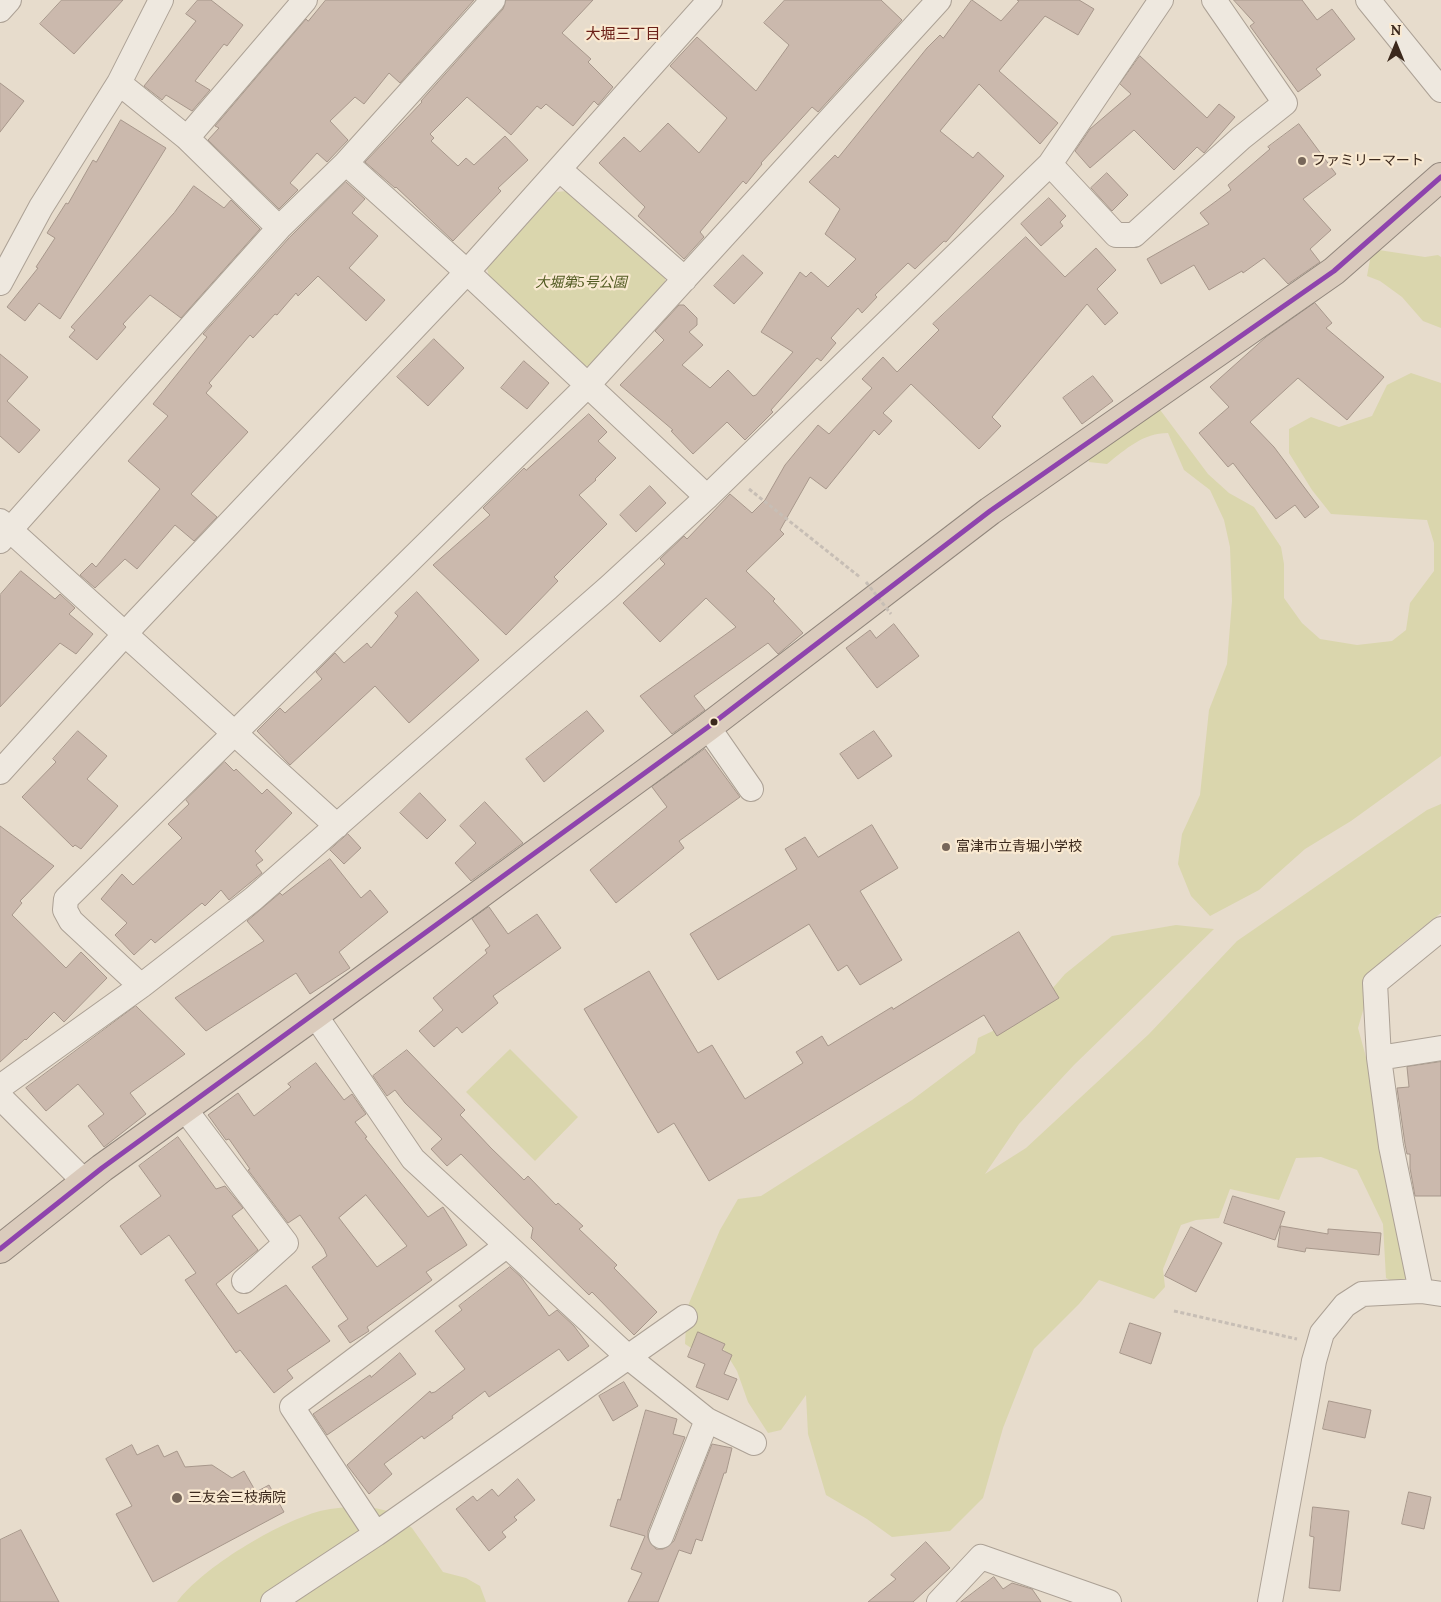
<!DOCTYPE html>
<meta charset="utf-8">
<style>
body{margin:0}
#map{position:relative;width:1441px;height:1602px;overflow:hidden;background:#e7dccc;font-family:Lora,serif}
canvas{display:block}
.north{position:absolute;left:1371px;top:20px;width:50px;height:50px;-webkit-text-stroke:4px #f9e9d1;paint-order:stroke;rotate:0deg;font-size:14px;font-weight:700;line-height:20px;text-align:center;color:#3b281c}
.north::after{content:'';display:block;margin:auto;width:18px;height:22px;background:#3b281c;clip-path:polygon(50% 0,100% 100%,50% 72%,0 100%)}
</style>
<div id="map">
<canvas width="1441" height="1602"></canvas>
<div class="north">N</div>
</div>
<script>
const c = document.querySelector('canvas').getContext('2d');
c.lineJoin = 'round';
function fillPath(path, color) { c.fillStyle = color; c.fill(path, 'evenodd'); }
function strokePath(path, color, width, dash) { c.strokeStyle = color; c.lineWidth = width; c.lineCap = dash ? 'butt' : 'round'; c.setLineDash(dash || []); c.stroke(path); }
function drawText(font, color, halo, rows, align = 'center') {
  c.font = font + ' Lora,"Noto Sans JP",serif'; c.lineWidth = 4.5; c.setLineDash([]); c.textBaseline = 'middle'; c.strokeStyle = halo; c.fillStyle = color; for (const [text, x, y, turn = 0] of rows) {
    c.save(); c.translate(x, y); c.rotate((+turn || 0) * Math.PI / 180); c.textAlign = isNaN(turn) ? turn : align; if (halo) c.strokeText(text, 0, 0); c.fillText(text, 0, 0); c.restore();
  }
}
const green = new Path2D(`
 M567 191 665 273V284L590 366 576 365 490 281 487 268 556 192Z
 M1372 249 1425 257 1438 255 1441 257V328L1423 321 1402 297 1380 281 1367 276Z
 M1411 373 1441 383V756L1351 821 1305 849 1259 890 1210 916 1191 896 1178 864 1182 834 1200 795 1209 710 1227 664 1232 601 1230 547 1224 520 1210 490 1184 470 1168 433C1143 433 1126 449 1107 464L1089 462 1088 447 1155 403 1208 474 1229 493 1254 507 1281 547 1284 564V598L1302 623 1320 639 1357 645 1392 641 1406 630 1410 603 1434 571V543L1427 520 1331 514 1312 490 1289 453V429L1311 417 1339 427 1372 416 1387 385Z
 M1441 804V913L1399 946 1371 983 1358 1028 1378 1101 1415 1273 1399 1285 1386 1278 1383 1224 1357 1170 1321 1157 1296 1158 1279 1200 1230 1189 1219 1218 1196 1220 1181 1225 1163 1269 1165 1287 1154 1299 1099 1280 1079 1304 1034 1349 1003 1428 983 1498 950 1531 892 1537 867 1519 826 1495 808 1434 806 1395 781 1430 768 1433 748 1402 737 1371 721 1345 696 1351 685 1344 687 1308 720 1230 738 1199 761 1196 912 1100 975 1053 978 1038 1031 1013 1065 974 1112 936 1176 925 1214 929 1074 1065 1019 1124 985 1174 1026 1148 1149 1034 1237 941 1427 810Z
 M510 1049 578 1117 535 1161 466 1092Z
 M362 1505 392 1512 412 1528 443 1572 466 1578 480 1586 486 1602H177C203 1567 277 1523 320 1511 333 1508 348 1507 362 1505Z`);
const building = new Path2D(`
 M62 0H123L74 54 40 24Z
 M198 0H211L243 25 227 46 224 44 195 81 210 90 192 111 166 95 162 100 144 86 196 21 186 14Z
 M326 0H474L400 83 389 73 364 104 355 97 330 121 348 140 327 162 317 153 290 183 298 190 279 209 208 140 219 128 215 126 306 19 308 21Z
 M506 0H593L562 33 591 59 588 62 613 87 598 105 594 101 573 126 546 104 541 109 537 106 511 135 467 97 430 134 434 138 431 141 458 166 466 158 474 165 505 136 528 160 498 188 501 191 453 241 396 187 395 188 365 162 422 102 421 101 503 9Z
 M785 0H881L902 20 818 112 812 107 761 163 762 164 746 184 743 181 700 232 704 237 684 259 638 216 645 207 599 163 624 137 640 152 668 123 699 153 727 118 670 66 697 37 756 91 789 45 764 23Z
 M972 0 1001 21 1019 1 1017 0H1079L1094 9 1078 35 1045 16 999 71 1058 123 1040 144 979 84 940 131 973 158 978 152 1004 176 946 242 944 241 915 269 908 263 875 295 877 297 862 313 858 308 831 338 836 343 821 361 817 358 771 410 773 412 745 440 727 422 693 454 671 431 673 430 620 385 664 340 655 331 679 305H684L697 318V325L689 332 703 345 682 365 710 388 728 370 753 396 756 395 793 352 761 332 800 272 806 277 811 272 828 287 856 259 825 234 840 209 809 182 835 155 838 158 927 48 940 35 943 38Z
 M1234 0H1302L1317 20 1332 9 1355 39 1316 69 1321 75 1298 92 1250 26 1254 23Z
 M1140 56 1207 118 1219 104 1235 117 1204 153 1197 147 1174 170 1134 130 1090 168 1075 151 1090 129 1131 94 1120 84Z
 M0 83 24 101 0 132Z
 M121 120 166 148 60 319 39 303 25 321 7 307 38 268 36 267 55 238 47 233 66 203 68 204 93 160 96 162Z
 M1299 124 1336 174 1303 199 1331 230 1310 249 1320 262 1288 284 1264 258 1243 273 1242 271 1209 290 1194 265 1161 284 1147 259 1209 224 1200 213 1231 190 1228 185 1270 149 1268 147Z
 M1107 173 1128 195 1112 211 1091 188Z
 M346 182 365 199 352 213 378 236 349 268 385 300 366 321 318 276 298 296 296 293 277 315 275 314 253 338 250 335 209 383 212 386 206 393 248 432 191 494 217 517 194 541 175 525 137 569 125 559 95 588 80 575 92 563 96 567 160 489 128 461 168 416 153 404 207 337 203 334 289 238Z
 M194 186 224 208 231 200 260 229 181 318 150 295 123 324 126 327 97 360 69 337 75 330 71 327 174 213Z
 M1049 198 1066 216 1060 222 1063 226 1041 246 1021 224Z
 M1026 237 1065 277 1096 248 1116 270 1097 289 1118 313 1105 325 1087 304 992 417 1001 426 979 449 911 384 883 413 892 421 879 435 874 430 826 489 810 477 780 530 784 534 746 571 775 599 773 601 803 633 778 654 768 643 694 696 705 710 672 734 640 696 736 627 706 598 660 642 623 603 665 564 660 559 684 536 687 539 730 494 752 513 765 500 785 465 818 425 829 434 872 388 862 379 883 357 897 372 939 330 933 324Z
 M743 255 763 273 734 304 714 286Z
 M1315 303 1332 323 1326 328 1384 377 1347 420 1298 378 1250 422 1274 447 1319 507 1305 518 1295 505 1276 519 1233 463 1228 467 1199 433 1229 407 1210 387 1266 337Z
 M434 339 464 368 428 406 397 377Z
 M0 354 28 377 7 401 40 430 19 453 0 436Z
 M524 361 549 383 527 409 501 388Z
 M1093 376 1113 401 1082 424 1063 398Z
 M589 414 607 432 598 441 616 458 595 479 596 480 579 495 607 524 554 577 558 581 506 635 433 565 490 515 483 508 524 468 526 470Z
 M650 486 666 503 636 532 620 515Z
 M21 571 55 599 60 594 75 608 69 614 93 634 76 654 60 643 0 707V595Z
 M417 592 479 660 409 723 375 686 290 765 257 731 280 708 285 713 322 679 316 672 335 653 344 663 367 643 371 648 398 616 395 613Z
 M894 624 919 656 877 688 846 648 870 630 876 638Z
 M587 711 604 731 544 782 526 759Z
 M78 731 107 756 87 779 118 806 81 849 75 845 73 847 22 797 56 762 53 759Z
 M874 731 892 756 858 779 840 754Z
 M705 749 740 797 679 841 684 848 616 903 590 870 667 807 652 787Z
 M225 762 234 771 236 769 262 794 267 789 292 813 255 851 263 860 256 865 262 873 229 900 221 890 205 906 202 903 155 943 151 939 134 955 115 935 127 923 101 899 122 874 133 885 182 838 168 824 189 804 186 800Z
 M420 793 446 820 427 839 400 813Z
 M485 802 523 843 471 881 455 863 476 843 460 826Z
 M872 825 898 868 860 891 902 960 860 985 847 965 838 971 809 924 718 980 690 934 797 869 785 849 805 837 818 857Z
 M0 826 54 866 20 901 22 903 12 915 66 968 81 952 107 978 64 1022 54 1012 26 1040 25 1039 0 1062Z
 M348 834 361 848 344 864 330 850Z
 M330 859 361 898 370 890 388 912 339 952 350 968 310 994 296 973 206 1031 175 998 264 941 247 921 280 893 282 895Z
 M489 907 508 934 537 914 561 948 493 996 498 1003 462 1033 457 1027 434 1047 419 1031 443 1010 433 998 487 953 485 950 490 946 472 919Z
 M1019 932 1059 998 997 1036 984 1015 709 1181 674 1123 658 1133 584 1009 649 971 698 1053 712 1045 745 1099 803 1063 796 1052 822 1036 828 1046 892 1007 893 1009Z
 M136 1006 185 1054 130 1093 146 1114 104 1147 88 1126 104 1114 78 1084 46 1111 26 1088Z
 M407 1050 465 1110 460 1115 491 1148 524 1180 528 1176 556 1205 558 1203 583 1226 579 1229 617 1265 614 1268 657 1312 634 1335 592 1292 589 1295 531 1238 533 1228 461 1154 447 1166 431 1149 442 1139 405 1103 395 1090 387 1096 373 1076Z
 M1441 1062V1196H1415L1410 1168V1154H1407L1405 1144 1397 1088 1409 1087 1407 1067Z
 M316 1063 344 1100 352 1094 366 1114 355 1122 367 1137 365 1138 428 1217 443 1207 467 1245 426 1272 432 1280 367 1327 369 1331 350 1343 338 1326 348 1319 312 1267 327 1256 324 1249 300 1215 288 1223 248 1170 250 1169 229 1139 226 1140 208 1115 238 1093 254 1116 291 1087 288 1084ZM366 1195 407 1246 377 1267 339 1218Z
 M178 1137 216 1189 225 1186 243 1208 232 1216 258 1250 216 1284 238 1314 286 1285 330 1341 287 1370 293 1378 274 1393 240 1350 236 1353 185 1280 196 1273 169 1235 141 1255 120 1226 161 1196 139 1166Z
 M1233 1196 1285 1212 1275 1240 1224 1223Z
 M1281 1226 1328 1234V1229L1381 1233 1379 1255 1306 1248 1305 1252 1278 1247Z
 M1191 1227 1222 1243 1196 1292 1165 1276Z
 M510 1267 521 1277 549 1316 557 1310 574 1326 589 1346 568 1361 559 1349 489 1397 485 1391 452 1416 453 1418 424 1439 422 1436 384 1464 392 1474 369 1494 347 1465 430 1391 431 1393 435 1392 465 1369 435 1331 462 1310 459 1306Z
 M1130 1323 1161 1333 1151 1364 1120 1353Z
 M698 1332 725 1344 722 1350 732 1355 724 1374 737 1379 728 1400 696 1387 705 1364 688 1357Z
 M400 1353 416 1374 327 1435 313 1414 370 1375 371 1377Z
 M624 1382 638 1406 613 1421 599 1396Z
 M1329 1401 1371 1410 1365 1438 1323 1429Z
 M646 1410 677 1419 673 1434 685 1437 648 1531V1538L656 1549H663L674 1541 712 1444 732 1448 726 1473H724L702 1541 696 1539 691 1554 679 1550 658 1602H628L642 1573 631 1569 645 1536 610 1526 618 1499 620 1500Z
 M132 1445 137 1455 158 1445 164 1457 177 1451 185 1467 212 1465 232 1478 244 1471 256 1492 269 1485 284 1512 153 1582 116 1514 132 1506 106 1459Z
 M518 1479 535 1500 514 1517 517 1520 502 1532 506 1537 489 1551 456 1509 473 1496 477 1501 492 1489 498 1496Z
 M1409 1492 1431 1497 1424 1529 1402 1524Z
 M1313 1507 1349 1511 1340 1591 1309 1588 1314 1537 1310 1536Z
 M21 1530 59 1602H0V1540Z
 M926 1542 950 1568 913 1602H868L896 1579 891 1575Z
 M994 1577 1003 1589 1012 1583 1032 1589 1041 1602H961Z`);
const path = new Path2D(`
 M749 489 861 578
 M1174 1311 1297 1339`);
const minor = new Path2D(`
 M1368 0 1441 90
 M0 10 9 0
 M119 83 187 138 279 228
 M187 138 305 0
 M346 163 467 272 707 497
 M1050 164 1116 235H1134L1241 138 1285 103 1214 0
 M560 170 685 279
 M0 283 41 207 119 83 161 0
 M0 521 337 826
 M0 541 279 228 346 163 493 0
 M708 727 751 789
 M0 772 135 623 467 272 710 0
 M141 986 71 921 65 910 66 899 586 387 939 0
 M315 1015 413 1159 627 1356 707 1420 754 1443
 M1379 1058 1441 1048
 M0 1087 141 986 253 899 608 588 707 497 1050 164 1161 0
 M0 1097 84 1181
 M184 1108 286 1243 244 1281
 M1421 1291 1391 1146 1379 1058 1375 983 1441 929
 M376 1534 292 1407 506 1246
 M661 1536 707 1420
 M273 1602 376 1534 685 1317
 M939 1602 981 1557 1109 1602
 M1270 1602 1314 1361 1322 1333 1345 1305 1362 1294 1421 1291 1441 1294`);
const highway = new Path2D(`
 M0 1249 102 1168 315 1015 708 727 990 511 1334 271 1441 177`);
const pathBridge = new Path2D(`
 M866 582 891 614`);
const bus1 = new Path2D(`
 M0 1249 102 1168 708 727 990 511 1334 271 1441 177`);
const markers = [
 [1302,161,5,"#77675a"],
 [714,722,4.5,"#3b281c"],
 [946,847,5,"#77675a"],
 [177,1498,6,"#77675a"]
];
const poiNames = [
 ["ファミリーマート",1312,161],
 ["富津市立青堀小学校",956,847],
 ["三友会三枝病院",188,1498]
];
const parkNames = [
 ["大堀第5号公園",581,283]
];
const neighbourhoodNames = [
 ["大堀三丁目",623,35]
];
fillPath(green, '#dad6ad');
fillPath(building, '#cbb9ad');
strokePath(building, '#a7978b', 1);
strokePath(minor, '#aca195', 26);
strokePath(highway, '#91867c', 30);
strokePath(path, '#c7beb5', 3, [4, 2.5]);
strokePath(minor, '#eee8df', 24);
strokePath(highway, '#dacbbc', 28);
strokePath(pathBridge, '#c7beb5', 3, [4, 2.5]);
strokePath(bus1, '#8e44ad', 5);
for (const [x, y, r, color] of markers) { const dot = new Path2D(); dot.arc(x, y, r, 0, 2 * Math.PI); c.fillStyle = color; c.fill(dot); strokePath(dot, '#f9e9d1', 2); }
drawText('14px', '#3b281c', '#f9e9d1', poiNames, 'left');
drawText('italic 14px', '#515a21', '#f9e9d1', parkNames);
drawText('15px', '#6c2018', '#f9e9d1', neighbourhoodNames);
</script>
